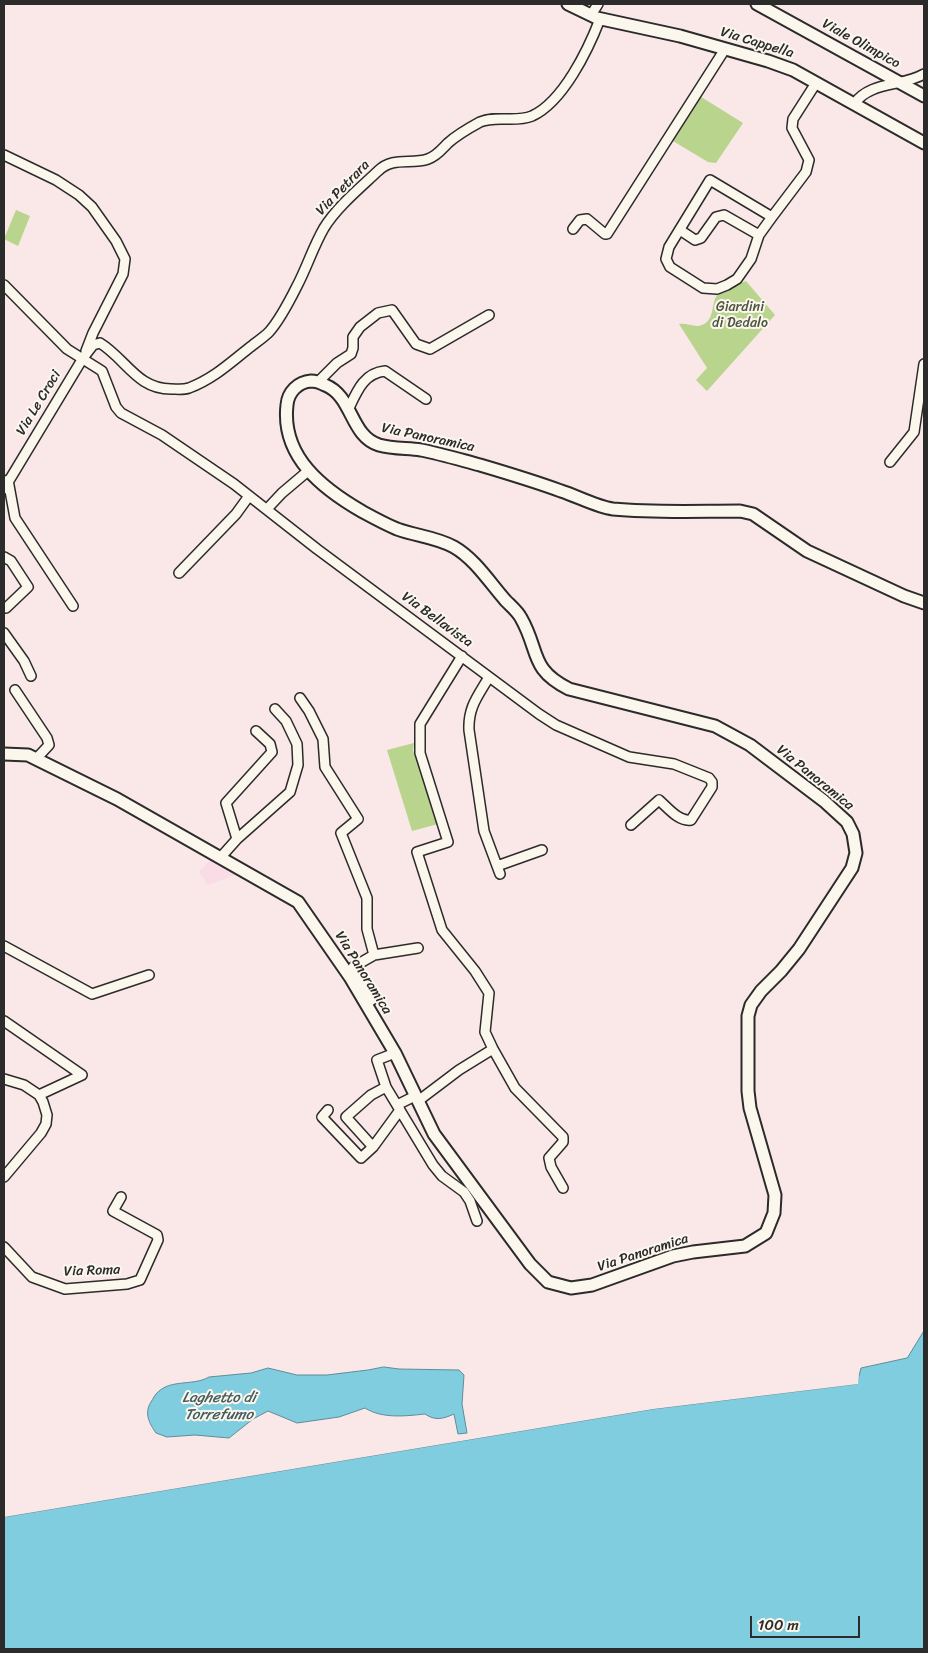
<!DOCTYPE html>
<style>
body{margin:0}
#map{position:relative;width:928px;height:1653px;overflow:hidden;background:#fae7e8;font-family:Sriracha,sans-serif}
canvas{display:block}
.frame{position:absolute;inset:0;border:5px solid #2b2b2b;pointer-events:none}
.scale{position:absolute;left:750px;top:1616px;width:110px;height:22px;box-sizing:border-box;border:2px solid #2b2b2b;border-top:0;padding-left:6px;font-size:15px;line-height:18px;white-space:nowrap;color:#2b2b2b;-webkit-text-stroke:4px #fbf7ec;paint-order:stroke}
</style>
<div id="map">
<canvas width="928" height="1653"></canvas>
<div class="frame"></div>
<div class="scale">100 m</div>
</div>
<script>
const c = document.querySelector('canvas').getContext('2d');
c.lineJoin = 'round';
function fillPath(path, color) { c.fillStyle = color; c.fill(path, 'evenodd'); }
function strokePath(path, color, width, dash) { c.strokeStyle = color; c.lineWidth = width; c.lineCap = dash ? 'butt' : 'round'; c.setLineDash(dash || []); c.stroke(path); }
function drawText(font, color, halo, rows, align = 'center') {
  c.font = font + ' Sriracha,sans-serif'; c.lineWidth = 4; c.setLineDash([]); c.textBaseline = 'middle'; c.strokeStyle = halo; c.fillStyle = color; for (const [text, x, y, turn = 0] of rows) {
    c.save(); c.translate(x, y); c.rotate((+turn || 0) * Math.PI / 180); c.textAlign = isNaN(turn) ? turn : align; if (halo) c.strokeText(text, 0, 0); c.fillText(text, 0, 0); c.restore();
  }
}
const built = new Path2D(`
 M212 858 240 873 208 885 199 872Z`);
const green = new Path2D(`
 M698 95 743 123 716 163 708 162 668 138Z
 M16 210 30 216 18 246 4 239Z
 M746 281 775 315 707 391 696 380 707 368 679 324C687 323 695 328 702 325 717 319 709 301 720 292 726 287 738 284 746 281Z
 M414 743 413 750 438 824 412 831 387 750Z`);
const water = new Path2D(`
 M924 1331V1649H4V1517L653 1409 857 1384 861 1368 907 1358Z
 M384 1367 399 1369 459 1370 464 1375 462 1404 467 1433 458 1434 454 1414C443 1419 435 1421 425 1414 406 1416 382 1419 365 1408L339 1417 297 1423 268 1411 253 1419 229 1438 195 1435 167 1437 156 1433C149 1423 144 1413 151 1402 153 1399 155 1394 158 1392 171 1379 194 1386 209 1377L251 1373 268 1368 297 1375H327L368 1370Z`);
const pier = new Path2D(`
 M859 1375 858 1384 653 1409 4 1517V1514L652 1406 856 1382 857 1376Z`);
const minor = new Path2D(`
 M591 15 598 4
 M854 104C870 81 902 87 924 74
 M4 155 56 180 79 195 92 207 116 241 125 259 123 274 93 333 86 351
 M772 217 710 180 669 247 666 259 670 267 703 288 717 289 727 285 737 279 751 259 759 235 772 217 806 172 809 160 792 128 793 119 816 83
 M573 229 580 220 587 219 605 234H607L725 49
 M680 230 695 240 701 238 716 217 724 215 759 235
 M4 285 67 349 102 371 116 407 121 413 162 435 234 484 317 549 539 714 556 725 629 757 674 764 709 778 712 782V787L691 820C679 822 668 808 659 800L631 825
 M318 382 337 363 351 354 353 348V337L360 327 378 313 392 310 416 344 430 349 489 315
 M349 408C357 391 364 373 385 371L426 399
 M890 462 914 432 924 364
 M8 480 15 518 73 606
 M4 489 83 358 93 345 100 343C126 359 137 389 171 389 177 389 183 390 189 388 213 379 230 363 249 348 255 343 263 338 269 332 278 322 291 298 297 286 307 267 313 247 324 228 337 207 360 188 378 171 393 156 411 165 428 159 437 156 442 149 448 143 458 134 469 128 480 122 496 115 515 123 532 116 563 102 588 50 600 19
 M267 509 282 493 308 471
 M4 557 11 561 28 587 6 608
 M179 573 236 514 249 496
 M4 633 24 661 31 676
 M462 656 420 724V753L448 842 417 852 442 930 475 971 489 993 485 1032 493 1049 515 1088 563 1137V1142L549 1158 551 1167 563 1188
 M489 677C478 696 468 707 469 730L484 831 500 874
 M15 690 47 738 49 745 36 759
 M300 698 309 711 323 739 325 767 358 819 341 833 367 898V929L374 955 353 967 373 999 366 1004
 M237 839 226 803 272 752 270 744 256 731
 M220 858 237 839 290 792 298 765 297 744 286 721 275 709
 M497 866 542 850
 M4 946 92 994 149 975
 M374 955 418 948
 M4 1021 82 1075
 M395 1053 377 1060 386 1087 433 1165 442 1176 464 1192 470 1201 477 1221
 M4 1079 24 1085 39 1095 43 1102 47 1115 46 1124 41 1133 4 1177
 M39 1095 82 1075
 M418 1101 459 1070 493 1049
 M397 1105 415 1096
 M328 1110 322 1117 361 1158 373 1147 400 1110
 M373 1147 346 1117 371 1095 386 1087
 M4 1247 32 1277 65 1289 127 1284 140 1280 158 1240 157 1235 113 1211 121 1197`);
const tertiary = new Path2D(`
 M568 4 597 18 680 36 768 61 793 70 924 143
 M757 4 924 96
 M4 754 28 755 117 799 298 902 350 977 395 1053 434 1134 530 1264 548 1282 571 1288 592 1285 673 1256 693 1252 745 1246 766 1233 774 1213 775 1195 750 1108 748 1091V1016L751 1005 761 991 781 971 799 949 852 868 856 853 853 834 847 822 824 801 750 745 715 726 569 689C529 669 540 651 521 618 518 612 511 606 506 601 490 583 475 559 454 547 436 537 416 536 397 529 385 524 374 518 363 512 323 489 281 457 287 405 288 392 298 382 311 381 316 381 321 383 325 385 353 396 350 436 379 445 393 449 408 448 421 450 441 454 461 460 480 465 507 473 534 481 561 491 577 496 597 507 613 509 655 513 698 511 740 511L753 514 807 551 904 596 924 603`);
const streetNames = [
 ["Via Cappella",757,43,17],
 ["Viale Olimpico",861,44,29],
 ["Via Petrara",343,188,-46],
 ["Via Le Croci",39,403,-59],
 ["Via Panoramica",428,438,12],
 ["Via Bellavista",437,620,36],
 ["Via Panoramica",815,778,39],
 ["Via Panoramica",363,973,58],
 ["Via Panoramica",643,1253,-18],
 ["Via Roma",92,1271,-2]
];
const parkNames = [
 ["Giardini",740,307],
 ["di Dedalo",740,323]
];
const waterNames = [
 ["Laghetto di",219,1398],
 ["Torrefumo",219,1415]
];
fillPath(built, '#f9dce5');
fillPath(green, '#b9d48c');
fillPath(water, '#80cddf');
strokePath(water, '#5e8c97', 1);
fillPath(pier, '#fae7e8');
strokePath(minor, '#2b2b2b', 12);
strokePath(tertiary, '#2b2b2b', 15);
strokePath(minor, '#fbf7ec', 9);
strokePath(tertiary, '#fbf7ec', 11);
drawText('14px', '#2b2b2b', '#fbf7ec', streetNames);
drawText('14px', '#4e5543', '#fbf7ec', parkNames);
drawText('italic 15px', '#445c61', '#fbf7ec', waterNames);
</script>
